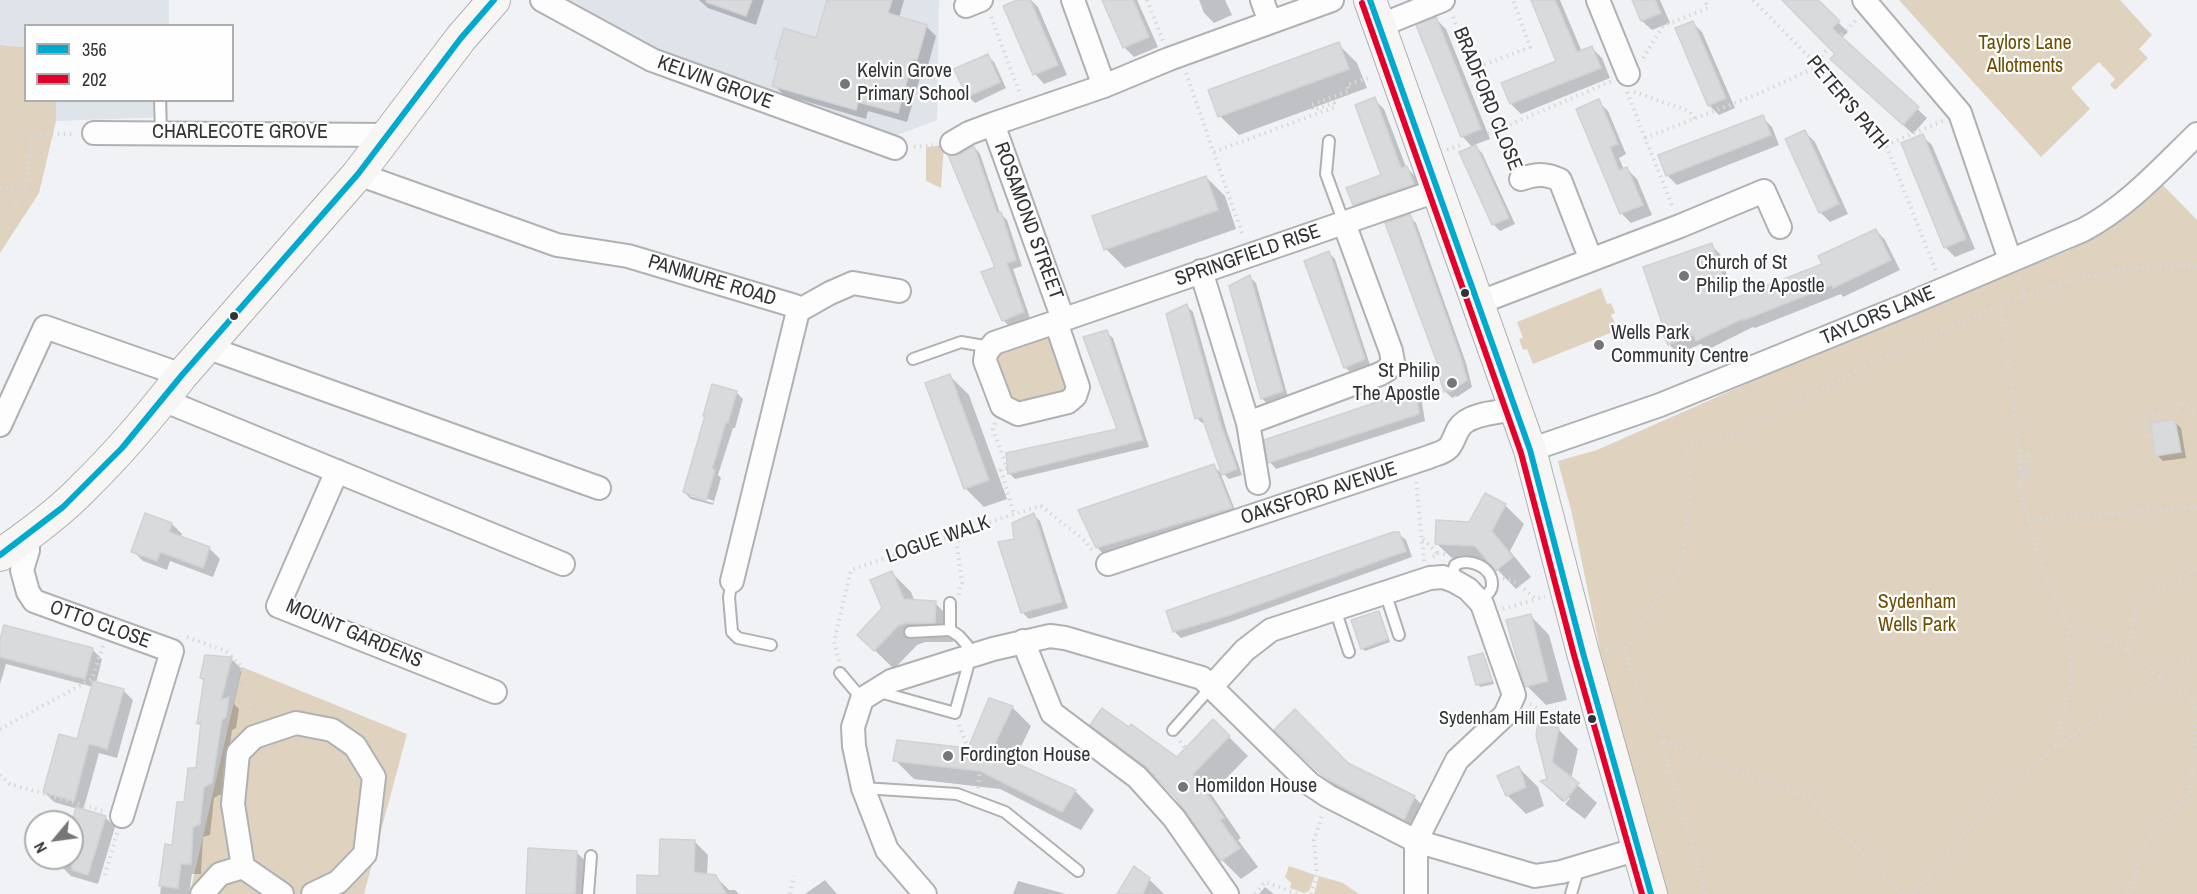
<!DOCTYPE html>
<style>
body{margin:0}
#map{position:relative;width:2197px;height:894px;overflow:hidden;background:#f0f2f5;font-family:"Archivo Narrow",sans-serif}
canvas{display:block}
.legend{position:absolute;left:24px;top:24px;width:210px;height:78px;box-sizing:border-box;background:#fefefe;border:2px solid #acadae;margin:0;padding:8px 10px;list-style:none;font-size:18px;color:#313335}
.legend li{display:flex;align-items:center;gap:12px;height:30px}
.legend b{width:30px;border:2px solid #acadae}
.north{position:absolute;left:24px;top:810px;width:60px;height:60px;box-sizing:border-box;background:#fefefe;border:2px solid #acadae;border-radius:50%;rotate:241deg;font-size:16px;font-weight:700;line-height:24px;text-align:center;color:#313335}
.north::after{content:'';display:block;margin:auto;width:21px;height:27px;background:#747678;clip-path:polygon(50% 0,100% 100%,50% 72%,0 100%)}
</style>
<div id="map">
<canvas width="2197" height="894"></canvas>
<ul class="legend">
<li><b style="height:8px;background:#00a9ce"></b>356</li>
<li><b style="height:8px;background:#e4002b"></b>202</li>
</ul>
<div class="north">N</div>
</div>
<script>
const c = document.querySelector('canvas').getContext('2d');
c.lineJoin = 'round';
function fillPath(path, color) { c.fillStyle = color; c.fill(path, 'evenodd'); }
function strokePath(path, color, width, dash) { c.strokeStyle = color; c.lineWidth = width; c.lineCap = dash ? 'butt' : 'round'; c.setLineDash(dash || []); c.stroke(path); }
function drawText(font, color, halo, rows, align = 'center') {
  c.font = font + ' "Archivo Narrow",sans-serif'; c.lineWidth = 4.5; c.setLineDash([]); c.textBaseline = 'middle'; c.strokeStyle = halo; c.fillStyle = color; for (const [text, x, y, turn = 0] of rows) {
    c.save(); c.translate(x, y); c.rotate((+turn || 0) * Math.PI / 180); c.textAlign = isNaN(turn) ? turn : align; if (halo) c.strokeText(text, 0, 0); c.fillText(text, 0, 0); c.restore();
  }
}
const built = new Path2D(`
 M0 0H169V25L26 26 25 47 0 45Z
 M564 0H939L937 120 895 136 655 49Z
 M56 101H168V117L56 121Z`);
const green = new Path2D(`
 M1899 0H2120L2152 35 2139 49 2148 58 2115 90 2110 85 2115 79 2099 62 2071 88 2090 109 2041 157Z
 M0 45 25 47 26 100 56 101V121L39 193 0 253Z
 M944 145 941 188 926 181V147Z
 M2161 183 2197 220V894H1664L1600 650 1572 514 1558 461 1597 450 1857 335 2068 251 2097 235Z
 M1601 288 1607 304 1611 303 1615 313 1611 315 1618 330 1533 364 1527 349 1523 350 1519 339 1523 338 1517 322Z
 M1044 336 1053 339 1068 385 1060 395 1019 403 1012 402 996 359 1005 349Z
 M242 667 407 734 364 894H220L191 888Z
 M1289 866 1315 875 1309 891 1304 893 1290 888 1291 883 1285 877Z
 M1319 876 1343 883 1359 894H1314Z`);
const shadow = new Path2D(`
 M699 0H764L756 25 708 8Z
 M828 0H904L899 18 926 26 936 36 927 69 923 68 907 122 868 111 866 119 784 95 774 85 780 62 777 58 817 40Z
 M1021 0H1031L1038 7 1067 75 1044 84 1035 74Z
 M1104 0H1137L1158 47 1134 57 1124 47Z
 M1199 0H1225L1232 15 1214 23 1204 13Z
 M1533 0H1560L1582 52 1592 48 1602 58 1610 78 1521 114 1511 104 1503 83 1558 61Z
 M1633 0H1660L1670 23 1652 30 1642 21Z
 M1784 0H1816L1848 32 1841 39 1927 118 1913 134 1842 69 1837 54Z
 M1436 19 1446 29 1490 139 1474 145 1482 153 1515 224 1500 231 1493 224 1473 148 1462 136Z
 M1692 22 1702 32 1735 108 1719 115 1709 105Z
 M1338 44 1357 63 1367 88 1239 135 1220 116Z
 M987 55 994 62 1006 88 975 103 968 96Z
 M1374 99 1384 109 1406 167 1416 177 1423 194 1364 215 1354 205 1383 176Z
 M1598 101 1608 111 1626 154 1619 158 1624 170 1627 169 1637 179 1652 215 1631 223 1621 213 1578 110Z
 M1762 117 1772 127 1779 145 1677 185 1667 175Z
 M1805 132 1815 142 1848 214 1830 222 1820 212 1787 140Z
 M1922 136 1932 145 1975 249 1955 257 1945 247Z
 M974 147 980 154 1000 213 1007 220 1022 266 1013 269 1030 318 1009 326 1003 320 997 268 959 156Z
 M1206 177 1225 196 1236 229 1125 268 1106 249 1094 217Z
 M1409 216 1416 223 1466 363 1472 387 1457 397 1456 396 1452 398 1446 392 1438 366H1440Z
 M1876 230 1885 240 1900 270 1843 297 1841 294 1755 328 1753 327 1707 350 1701 344 1678 354 1669 344 1711 245 1720 254 1735 300 1824 265Z
 M1328 252 1335 259 1370 365 1352 374 1346 368 1306 262Z
 M1250 277 1256 283 1288 397 1268 405 1262 398Z
 M1187 306 1193 312 1227 432 1242 475 1229 479 1224 474 1205 423H1202L1197 418Z
 M1106 332 1113 338 1149 447 1015 479 1009 473 1119 430Z
 M950 376 969 395 1007 499 984 507 965 488Z
 M1415 391 1421 397 1425 421 1276 469 1270 462 1266 441Z
 M736 392 743 399 735 428H733L718 475 721 478 713 505 691 499 684 492ZM690 493 714 501 713 503 690 496Z
 M2175 422 2181 428 2186 458 2163 461 2157 455Z
 M1213 466 1220 472 1237 515 1103 554 1097 547Z
 M1505 505 1524 524 1510 551 1531 577 1516 589 1492 564 1456 562 1436 543Z
 M146 515 172 524 182 534 180 538 210 549 220 559 213 577 170 561 167 570 143 561 133 551Z
 M1034 515 1040 521 1068 608 1029 619 1022 612Z
 M1399 534 1406 540 1412 557 1233 621 1181 638 1174 631Z
 M892 573 911 592 915 602 935 603 954 622 953 642H925L917 645 894 669 859 635 884 609Z
 M1378 613 1381 616 1390 642 1365 651 1362 648Z
 M1530 615 1549 635 1567 700 1546 705 1527 686Z
 M0 646 92 649 102 659 96 683 123 690 133 700 117 758 99 753 83 811 105 817 115 827 98 884 71 876 61 866 63 858H72V828L78 809 54 802 44 792 78 741 93 687 6 664 0 684Z
 M1482 655 1485 657 1494 684 1480 687 1478 684Z
 M231 659 242 669 234 704 239 709 236 728 232 730 223 793 214 798 210 835 203 837 201 874H192L189 894H160L167 845 173 846 197 770 202 727 199 724 205 682 201 678Z
 M1012 707 1031 726 1013 763 1075 791 1094 810 1081 830 1000 789 914 779 895 760 969 749Z
 M1213 721 1248 756 1211 794 1241 838 1238 840 1258 867 1241 879 1222 860 1176 796 1164 784 1111 744 1092 725 1177 759Z
 M1559 730 1578 749 1571 779 1597 803 1585 819 1565 804 1570 798H1566L1563 802 1542 782 1549 780 1537 735Z
 M1295 749 1414 797 1433 816 1423 838 1345 796Z
 M1519 768 1538 787 1544 806 1526 814 1507 795Z
 M694 841 708 855 707 875 715 876 729 890H735L739 894H638L660 878Z
 M576 852 596 871 594 894H527Z
 M1149 879 1164 894H1119Z
 M825 880 837 894H805Z
 M1018 881 1066 894H1013Z
 M1265 887 1274 894H1259Z`);
const building = new Path2D(`
 M707 0H752L746 16 706 2Z
 M827 0H892L888 13 927 25 917 60 913 59 898 113 858 102 856 110 772 86 779 60 775 59 784 28 816 38Z
 M1017 0H1030L1058 65 1033 75 1003 6Z
 M1102 0H1133L1149 37 1123 48Z
 M1531 0H1555L1577 52 1592 46 1601 68 1510 104 1501 83 1556 61Z
 M1632 0H1655L1661 13 1641 21Z
 M1782 0H1818L1840 21 1832 28 1919 107 1903 125 1830 59 1835 54Z
 M1436 17 1481 129 1461 137 1416 25Z
 M1693 21 1726 98 1708 106 1675 28Z
 M1339 42 1349 69 1218 117 1208 90Z
 M988 54 1000 82 967 97 954 69Z
 M1375 97 1401 168 1407 166 1414 184 1353 205 1346 188 1381 175 1355 105Z
 M1599 99 1618 144 1610 147 1619 170 1627 167 1643 205 1620 214 1576 109Z
 M1763 115 1771 135 1666 176 1658 155Z
 M1805 130 1839 204 1819 213 1785 139Z
 M1923 134 1966 239 1944 248 1901 143Z
 M1476 145 1509 218 1492 225 1459 152Z
 M974 146 997 213 1001 212 1016 260 1007 263 1024 312 1002 321 981 272 995 267 948 155H958Z
 M1206 176 1218 210 1104 250 1092 216Z
 M1410 214 1460 355 1467 380 1450 392 1449 390 1444 392 1436 365H1438L1385 223Z
 M1876 229 1891 260 1833 288 1832 285 1744 320V318L1696 341 1693 334 1668 345 1660 327 1663 326 1643 267 1712 243 1730 300 1822 264 1818 256Z
 M1329 251 1365 359 1344 368 1304 261Z
 M1250 275 1283 391 1261 399 1229 286Z
 M1187 304 1221 425 1237 469 1222 475 1202 417 1195 419 1166 314Z
 M1107 330 1143 440 1008 474 1006 453 1117 429 1083 337Z
 M950 374 989 480 964 489 925 383Z
 M712 384 737 391 728 423 726 422 712 469 715 470 706 500 683 492 705 416H703Z
 M1416 389 1419 414 1268 463 1264 440Z
 M2175 420 2181 452 2155 456 2151 423Z
 M1214 464 1232 508 1096 548 1078 510Z
 M1485 493 1506 504 1492 531 1513 557 1496 571 1475 546 1435 544 1436 520 1469 522Z
 M145 513 172 523 169 532 210 547 203 568 160 552 157 561 131 552Z
 M1034 513 1062 602 1021 613 998 542 1014 539 1012 523Z
 M1393 532H1399L1406 551 1227 616 1173 632 1166 611Z
 M892 571 904 599 936 601 935 623H905L898 626 874 651 857 635 882 608 870 580Z
 M1379 611 1388 639 1361 649 1351 620Z
 M1531 614 1548 681 1525 687 1506 620Z
 M4 625 93 648 85 679 0 657V639Z
 M1483 653 1492 681 1476 685 1468 657Z
 M205 655 232 657 221 700 229 697 226 717 222 720 212 783 204 787 200 824 193 827 191 864H181L178 888 159 886 165 844 172 845 177 802H184L188 768H196L201 722 197 724 204 679 200 678Z
 M93 681 124 689 107 749 89 744 74 801 43 792 59 734 77 739Z
 M989 698 1013 706 991 752 1076 790 1062 812 980 771 893 761 897 740 968 748Z
 M1102 708 1129 727 1131 724 1177 757 1213 719 1230 736 1193 774 1224 818 1220 820 1240 848 1221 861 1175 797 1145 766 1090 725Z
 M1295 709 1348 763 1415 796 1404 820 1324 777 1274 730Z
 M1538 724 1559 728 1552 762 1579 783 1565 801 1540 781 1547 779 1536 735Z
 M1519 766 1526 787 1506 796 1497 776Z
 M76 807 106 816 88 875 72 870V823Z
 M660 839 695 840 694 872 716 875 726 894H637V875L659 876Z
 M528 848 577 851 575 894H526Z
 M1134 866 1150 878 1143 894H1117Z`);
const path = new Path2D(`
 M1147 0 1163 41
 M1753 0 1830 78 1886 145 1936 271
 M991 17 1020 94
 M1453 17 1510 164
 M1643 58 1663 26 1708 8 1705 0
 M1473 69 1530 47 1513 0
 M1186 73 1243 236
 M1627 92 1673 208
 M1634 92 1689 111 1695 119
 M1488 134 1612 81
 M1645 138 1753 96 1819 66 1822 55 1856 20
 M1886 145 1943 121
 M914 147 933 145
 M1447 150 1460 145
 M1214 152 1335 107 1334 103 1313 110 1311 105 1349 91 1347 85 1371 77
 M0 188H25
 M0 227 26 188 32 135 75 134
 M2197 266C2147 264 2097 271 2049 288 2033 293 2017 300 2001 304L2019 452 2021 497 2045 576 2068 624 2128 650 2160 678 2197 653
 M2019 278 2025 297
 M995 423 993 429 1007 468 1001 470 1014 514
 M2153 437H2147L2144 416 2177 409 2181 401 2197 413
 M2029 455 2030 472H2021V456Z
 M1416 482 1424 561
 M2020 482 2024 481 2023 472
 M2028 520 2197 507
 M1423 539 1437 553
 M1433 557 1437 553 1448 555
 M1503 578C1518 580 1525 592 1537 599L1545 597
 M959 595 960 586 962 583 957 546 961 532
 M1503 609 1537 599
 M187 637 226 651 242 667 251 718
 M1626 648 1665 586 1678 574 1685 542 1689 511V473L1686 455 1688 449 1692 445 1745 431 1860 369 2001 304
 M1606 650 1626 648 1629 668 1645 707 1664 741H1661L1706 894
 M2128 650 2137 604 2197 568
 M839 661 834 642 851 570 1014 514 1041 506 1085 541 1094 553
 M1530 704 1546 713 1576 721
 M959 725 968 748
 M0 729 92 679 103 646
 M1180 741 1185 748
 M1664 741 1714 762 1809 797 1901 894
 M2056 746 2071 679 2068 624
 M0 775 10 784 103 811
 M978 788 980 771
 M105 875 117 833
 M790 894 794 876
 M1255 894 1265 882 1298 894
 M1311 894 1317 875 1314 840 1322 816
 M1913 894 1989 805 2056 746 2160 678 2189 696 2197 710
 M2128 894 2147 842 2190 791 2197 720`);
const lane = new Path2D(`
 M160 100 161 132
 M1329 141 1326 174 1344 223
 M913 359 961 342 990 347
 M1451 580 1455 565C1469 557 1493 567 1492 585 1492 592 1484 597 1480 602
 M732 581 729 597 732 632 738 638 771 645
 M1385 592 1399 635
 M1335 609 1349 652
 M950 630V603
 M840 673 862 699
 M876 691 955 713 971 655 967 645 959 636 950 630 910 632
 M1173 730 1212 686
 M863 788 957 794 1005 812 1078 871
 M588 894 591 856
 M1571 894 1579 867`);
const street = new Path2D(`
 M542 0 652 60 895 148
 M1073 0 1104 86
 M1262 0 1270 22
 M1598 0 1628 74
 M1864 0 1960 113 2010 260
 M966 6 981 0
 M1379 26 1443 0
 M993 124 1063 319
 M94 133 387 135
 M952 143 969 133 993 124 1104 86 1169 59 1332 0
 M358 174 557 245 628 256 795 306 798 311 732 581
 M1521 179C1536 174 1545 173 1560 180L1591 260
 M1201 271 1248 423 1380 374 1387 370 1393 362 1391 351 1344 223
 M1478 303 1680 226 1764 191 1780 227
 M798 311 830 293 853 283 899 291
 M1056 322 1439 190
 M1056 322 1078 387 1075 396 1068 402 1018 414 1002 406 985 361 986 353 994 343Z
 M206 347 599 488
 M163 400 563 564
 M1248 423 1258 483
 M0 425 45 327 182 375
 M1530 450 1660 405 1911 303 2083 230C2128 206 2161 169 2197 134
 M337 471 278 606 495 692
 M28 536V550L22 570 28 592 34 601 172 651 122 816
 M1108 564 1429 457C1436 454 1446 452 1450 446 1456 437 1456 428 1465 422 1479 412 1501 413 1516 408
 M1023 641 1052 713 1137 777 1174 818 1227 894
 M1212 686 1245 650 1271 630 1430 578 1443 577 1454 581 1468 589 1482 604 1514 695 1505 715 1457 760 1416 841V894
 M202 894 220 874 243 867
 M282 894 243 867 233 804 238 753 254 737 296 723 332 730 355 746 374 777 365 854 338 882 313 894
 M925 894 887 850 863 788 854 746 853 727 862 699 891 681 993 649 1050 636 1065 638 1202 678 1310 784 1328 796 1416 841 1535 876 1561 872 1638 849`);
const secondary = new Path2D(`
 M1370 0 1530 450 1583 653 1651 894
 M0 555C29 535 58 514 82 489 118 454 152 414 182 375L358 174 461 38 494 0`);
const bus1 = new Path2D(`
 M1370 0 1530 450 1583 653 1651 894
 M0 555 63 507 122 448 182 375 358 174 461 38 494 0`);
const bus2 = new Path2D(`
 M1362 3 1521 453 1574 655 1642 894`);
const markers = [
 [845,84,6,"#747678"],
 [1684,276,6,"#747678"],
 [1465,293,5,"#313335"],
 [234,316,5,"#313335"],
 [1599,345,6,"#747678"],
 [1452,383,6,"#747678"],
 [1592,719,5,"#313335"],
 [948,756,6,"#747678"],
 [1183,787,6,"#747678"]
];
const busNames = [
 ["Sydenham Hill Estate",1581,719]
];
const parkNames = [
 ["Taylors Lane",2025,44],
 ["Allotments",2025,67],
 ["Sydenham",1917,603],
 ["Wells Park",1917,626]
];
const poiNames = [
 ["Kelvin Grove",857,72],
 ["Primary School",857,95],
 ["Church of St",1696,264],
 ["Philip the Apostle",1696,287],
 ["Wells Park",1611,334],
 ["Community Centre",1611,357],
 ["St Philip",1440,372,"right"],
 ["The Apostle",1440,395,"right"],
 ["Fordington House",960,756],
 ["Homildon House",1195,787]
];
const streetNames = [
 ["KELVIN GROVE",715,83,20],
 ["BRADFORD CLOSE",1487,99,68],
 ["PETER'S PATH",1847,103,50],
 ["CHARLECOTE GROVE",240,133],
 ["ROSAMOND STREET",1028,221,70],
 ["SPRINGFIELD RISE",1248,256,-19],
 ["PANMURE ROAD",712,281,17],
 ["TAYLORS LANE",1878,316,-23],
 ["OAKSFORD AVENUE",1319,494,-18],
 ["LOGUE WALK",938,540,-19],
 ["OTTO CLOSE",100,625,20],
 ["MOUNT GARDENS",354,634,23]
];
fillPath(built, '#dfe4eb');
fillPath(green, '#dfd3bf');
fillPath(shadow, '#0003');
fillPath(building, '#d9dadc');
strokePath(building, '#d1d2d5', 1.5);
strokePath(lane, '#b0b1b3', 14);
strokePath(street, '#b0b1b3', 26);
strokePath(secondary, '#b0b1b3', 34);
strokePath(path, '#d8d8da', 4, [1.5, 4.5]);
strokePath(lane, '#fdfdfe', 10);
strokePath(street, '#fdfdfe', 22);
strokePath(secondary, '#f8f6f4', 32);
strokePath(bus1, '#00a9ce', 6);
strokePath(bus2, '#e4002b', 6);
for (const [x, y, r, color] of markers) { const dot = new Path2D(); dot.arc(x, y, r, 0, 2 * Math.PI); c.fillStyle = color; c.fill(dot); strokePath(dot, '#fefefe', 2); }
drawText('18px', '#313335', '#fefefe', busNames, 'right');
drawText('20px', '#6f4e00', '#fefefe', parkNames);
drawText('20px', '#313335', '#fefefe', poiNames, 'left');
drawText('20px', '#313335', '#fefefe', streetNames);
</script>
